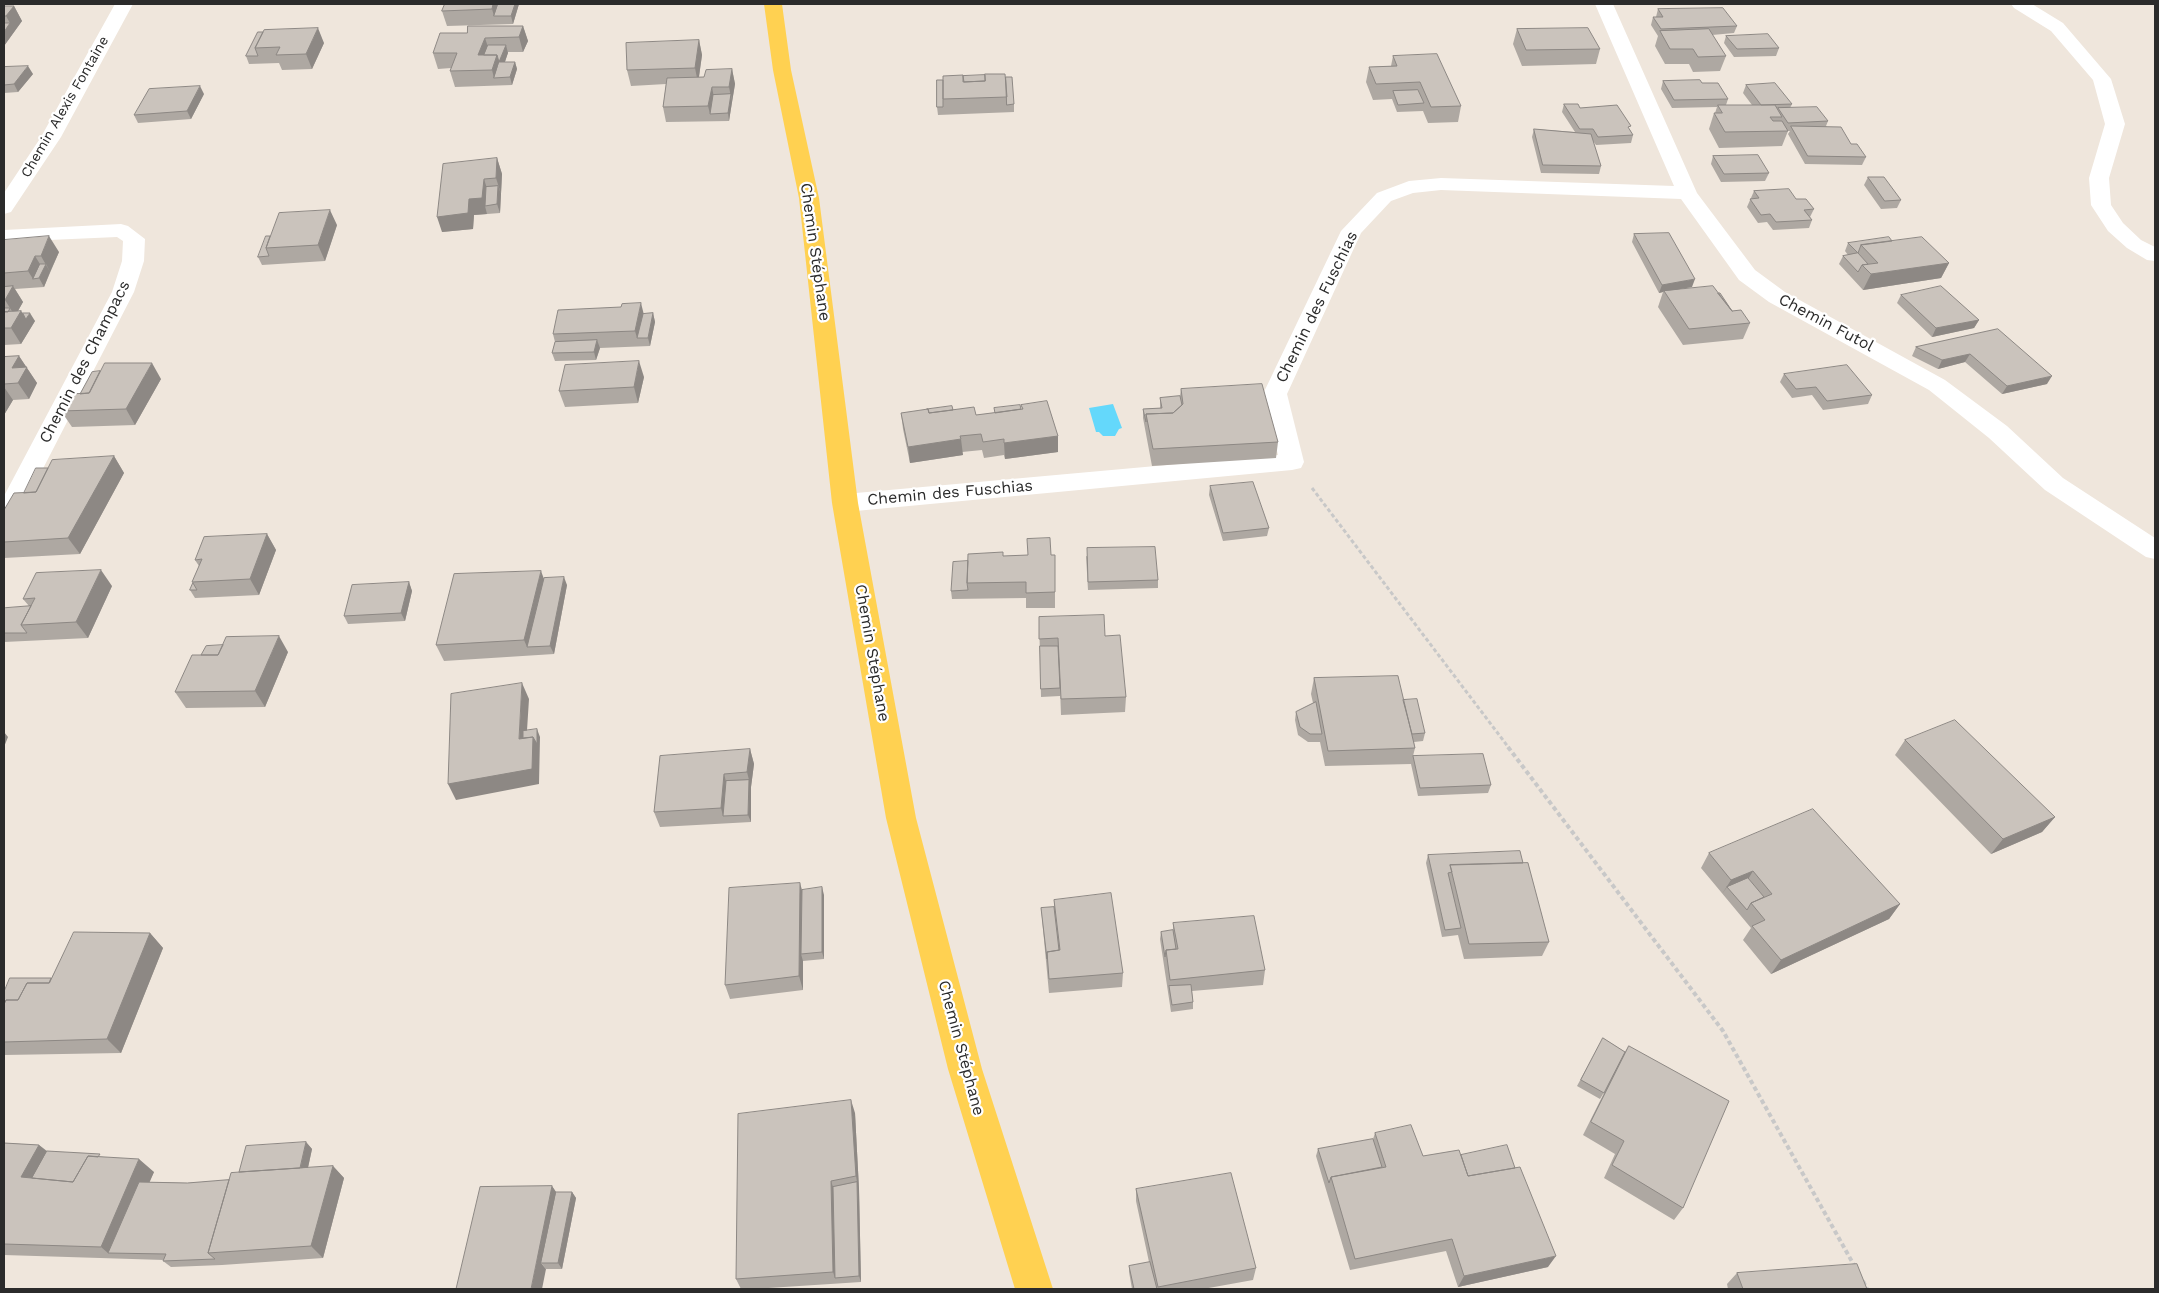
<!DOCTYPE html>
<meta charset="utf-8">
<style>
body{margin:0}
#map{position:relative;width:2159px;height:1293px;overflow:hidden;background:#efe6dc;font-family:"Work Sans",sans-serif}
canvas{display:block}
.frame{position:absolute;inset:0;border:5px solid #2b2b2b;pointer-events:none}
</style>
<div id="map">
<canvas width="2159" height="1293"></canvas>
<div class="frame"></div>
</div>
<script>
const c = document.querySelector('canvas').getContext('2d');
c.lineJoin = 'round';
function fillPath(path, color) { c.fillStyle = color; c.fill(path, 'evenodd'); }
function strokePath(path, color, width, dash) { c.strokeStyle = color; c.lineWidth = width; c.lineCap = dash ? 'butt' : 'round'; c.setLineDash(dash || []); c.stroke(path); }
function drawText(font, color, halo, rows, align = 'center') {
  c.font = font + ' "Work Sans",sans-serif'; c.lineWidth = 4.5; c.setLineDash([]); c.textBaseline = 'middle'; c.strokeStyle = halo; c.fillStyle = color; for (const [text, x, y, turn = 0] of rows) {
    c.save(); c.translate(x, y); c.rotate((+turn || 0) * Math.PI / 180); c.textAlign = isNaN(turn) ? turn : align; if (halo) c.strokeText(text, 0, 0); c.fillText(text, 0, 0); c.restore();
  }
}
const water = new Path2D(`
 M1113 404 1122 428 1119 429 1115 436H1103L1099 432H1096L1089 408Z`);
const pathFar1 = new Path2D(`
 M1312 488 1509 748`);
const path = new Path2D(`
 M1508 747 1723 1031 1855 1267
 M1863 1281 1867 1289`);
const minor = new Path2D(`
 M115 4H133L61 137 11 212 4 214V193L41 137Z
 M1595 4H1613L1697 193 1755 270 1785 292 1945 380 2007 426 2063 478 2155 538V559L2146 557 2045 490 1989 438 1929 390 1769 302 1739 280 1681 199 1441 190 1413 193 1391 201 1361 233 1287 394 1304 462 1301 468 1292 470 845 512 836 509 832 503 836 497 845 494 1278 455 1263 394 1341 231 1377 193 1409 181 1441 178 1674 186Z
 M2011 4H2032L2063 23 2111 79 2125 124 2109 178 2111 205 2123 223 2141 240 2155 247V261L2147 260 2127 248 2108 231 2091 205 2089 178 2105 124 2093 80 2051 31 2014 8Z
 M121 224 128 226 145 239 144 261 134 292 17 519 13 525 4 528V496L112 292 122 261 123 241 117 237 4 242V230Z`);
const major = new Path2D(`
 M764 4H782L791 70 819 198 858 503 916 818 982 1069 1053 1289H1015L948 1069 886 818 832 503 799 198 773 70Z`);
const wall = new Path2D(`
 M445 4H519L513 24 447 26 442 11Z
 M4 6H14L22 21 4 46Z
 M1658 9 1737 26 1734 33 1712 35 1726 56 1720 71 1693 72 1689 64H1665L1655 46 1658 36 1651 25 1653 17H1656Z
 M523 26 528 41 523 52H508L505 62H515L517 69 512 85 455 87 450 71 451 68 438 69 433 53Z
 M1517 29 1600 49 1596 64 1522 66 1513 44Z
 M258 32 324 43 312 69 282 70 279 63 249 64 246 56Z
 M1726 36 1779 48 1776 56 1734 57 1724 43Z
 M699 40 702 55 699 77H704L732 69 735 84 729 121 666 122 663 107 666 84 631 86 627 70Z
 M1393 56 1461 106 1458 122 1428 123 1423 111 1397 112 1392 99 1373 100 1366 82 1369 67 1391 66Z
 M4 67 33 74 18 92 4 93Z
 M963 76 1006 77 1014 104V112L938 115 937 107 943 80Z
 M1663 81 1702 83 1728 99 1726 105H1752L1743 93 1746 85 1792 104 1790 108 1828 121 1826 126 1851 144 1866 157 1862 165 1805 164 1788 134 1790 131H1788L1782 146 1719 148 1709 129 1714 113H1715L1717 107 1672 108 1661 89Z
 M204 94 191 119 138 123 134 115Z
 M1564 104 1580 108 1630 130 1633 135 1631 143 1596 145 1593 141 1601 166 1599 174 1541 173 1532 137 1534 129 1575 132 1562 112Z
 M1713 156 1769 173 1765 181 1721 182 1711 164Z
 M497 158 502 174 500 213 474 215 473 229 442 232Z
 M1868 177 1901 200 1897 208 1881 209 1864 185Z
 M1754 191 1796 199 1814 209 1810 217 1812 220 1809 228 1773 230 1767 222 1758 223 1747 207Z
 M337 225 325 261 262 265 258 257 270 236Z
 M1634 234 1692 287 1678 289 1732 311 1750 323 1743 339 1683 345 1658 307 1663 292 1659 293 1632 242Z
 M4 240 59 252 44 287 15 289 23 302 18 311H21L23 313 35 321 21 344 4 345Z
 M1892 241 1949 263 1941 278 1863 290 1839 264 1843 256 1848 255 1845 251 1848 243Z
 M1901 295 1979 320 1974 328 1932 337 1897 303Z
 M653 313 655 322 650 346 600 348 596 360 555 361 552 353 555 342 553 334 644 314Z
 M1998 329 2047 384 2002 394 1965 362 1938 369 1912 356 1916 347Z
 M19 356 37 383 29 399 13 400 4 415V357Z
 M100 371 161 379 135 425 72 427 61 411 80 394Z
 M1784 374 1872 395 1868 404 1823 410 1812 395 1792 398 1780 382Z
 M644 377 638 403 565 407 559 391Z
 M1181 389 1278 442 1276 458 1152 466 1143 418V409L1160 408V398L1180 396Z
 M1021 405 1058 436V452L1005 459 1004 455 984 458 982 450 962 452 963 455 910 463 903 429 901 413 953 410 976 415 995 413 994 408 1022 409Z
 M114 456 124 473 80 554 4 558V510L24 493 48 468Z
 M1210 486 1269 528 1267 536 1223 541 1209 495Z
 M267 534 276 550 259 595 195 598 190 590 193 583 192 582 199 566 195 560Z
 M1055 555V608H1026V598L952 599 951 591 968 561 1003 556Z
 M1086 556 1158 580V588L1088 590Z
 M544 578 567 585 554 654 444 661 436 645Z
 M409 582 412 591 405 621 348 624 344 616Z
 M112 586 88 638 4 642V609L29 606 23 599Z
 M1039 617 1105 636 1126 697 1125 712 1061 715 1060 688V696L1041 697Z
 M288 652 265 707 186 708 175 692Z
 M1314 678 1403 700 1425 733 1423 741 1414 742 1415 748 1411 764 1325 766 1320 742H1308L1298 735 1295 720 1296 712 1313 703 1311 694Z
 M1905 740 2055 817 2042 832 1991 854 1895 755Z
 M750 749 754 764 751 787V822L660 827 654 812Z
 M1413 756 1491 785 1488 793 1418 796 1411 764Z
 M1709 853 1900 904 1889 919 1771 974 1743 940 1751 928 1701 868Z
 M1428 855 1549 942 1542 956 1464 959 1458 935 1442 937 1426 863Z
 M802 890 824 895V959L803 961V990L730 999 725 985Z
 M1054 900 1123 973 1122 987 1049 993 1041 908 1054 907Z
 M1173 923 1265 970 1263 985 1192 991 1193 1002V1009L1171 1012 1160 939 1161 932 1173 930Z
 M150 933 163 948 121 1053 4 1055V992L51 978Z
 M1603 1038 1625 1052 1629 1046 1683 1208 1674 1220 1604 1178 1615 1154 1583 1135 1606 1089 1600 1099 1577 1086Z
 M855 1113 859 1189 861 1282 753 1289H741L736 1279Z
 M1375 1133 1423 1156 1461 1155 1548 1267 1458 1287 1446 1251 1350 1270 1316 1156 1318 1149 1373 1139Z
 M306 1142 312 1149 308 1168 333 1166 344 1178 323 1258 222 1265 171 1267 163 1261 164 1260 4 1255V1143L39 1145 47 1151 104 1157 154 1172 149 1182 187 1183 229 1180 239 1172Z
 M552 1186 556 1192H572L576 1198 562 1269H546L480 1187Z
 M1136 1189 1256 1268 1253 1280 1203 1289H1132L1129 1272V1266L1149 1262 1136 1201Z
 M1737 1273 1867 1289H1728L1727 1284Z`);
const shadedWall = new Path2D(`
 M493 4H502L494 16 492 9Z
 M515 4H519L513 24 511 16Z
 M14 6 22 21 4 46V32L10 23 6 16Z
 M523 26 528 41 523 52 519 37Z
 M318 28 324 43 312 69 306 54Z
 M485 38 490 53 486 62 478 55Z
 M699 40 702 55 698 83 695 68Z
 M506 45 508 53 502 70 499 62Z
 M497 55 502 70 494 78 492 70Z
 M515 62 517 69 512 85 510 77Z
 M28 66 33 74 18 92 14 84Z
 M732 69 735 84 732 102 729 87Z
 M200 86 204 94 191 119 187 111Z
 M712 87 715 103 710 114 708 106Z
 M731 94 732 102 729 121 728 113Z
 M497 158 502 174 501 194 496 178Z
 M484 179 489 195 485 206 487 214 474 215 473 229 442 232 437 217 469 199Z
 M498 186 501 194 500 213 497 204Z
 M330 210 337 225 325 261 318 245Z
 M49 236 59 252 50 272 41 256Z
 M35 256 43 269 46 264 50 272 44 287 39 278 33 279 28 271Z
 M1949 263 1941 278 1863 290 1871 274Z
 M1695 279 1692 287 1664 292V291L1663 292 1659 293 1662 285Z
 M13 286 23 302 15 316 5 300Z
 M641 303 645 319 637 338 635 331Z
 M21 311 26 319 30 313 35 321 21 344 11 328Z
 M653 313 655 322 650 346 648 338Z
 M1979 320 1974 328 1932 337 1936 328Z
 M597 340 600 348 596 360 594 352Z
 M1970 354 1965 362 1938 369 1942 360Z
 M19 356 37 383 29 399 18 383 12 368Z
 M639 361 644 377 638 403 634 387Z
 M152 363 161 379 135 425 126 409Z
 M2052 376 2047 384 2002 394 2007 386Z
 M4 387 13 400 4 415Z
 M1058 436V452L1005 459 1004 443Z
 M961 439 963 455 910 463 908 447Z
 M114 456 124 473 80 554 68 538Z
 M267 534 276 550 259 595 250 579Z
 M101 570 112 586 88 638 76 622Z
 M541 571 547 587 527 647 524 640Z
 M564 577 567 585 554 654 550 646Z
 M409 582 412 591 405 621 401 613Z
 M279 636 288 652 265 707 255 691Z
 M522 683 529 699 526 746 519 739Z
 M537 729 540 737 539 784 456 800 448 784 533 737Z
 M4 732 8 737 4 747Z
 M750 749 754 764 751 787V822L748 815 749 780 747 772Z
 M724 774 728 789 723 816 721 808Z
 M2055 817 2042 832 1991 854 2003 839Z
 M1753 871 1744 886 1727 887 1722 894 1731 880Z
 M800 883 804 897 801 954 803 961V990L799 976Z
 M822 887 824 895V959L822 952Z
 M1900 904 1889 919 1771 974 1781 960Z
 M150 933 163 948 121 1053 107 1039Z
 M851 1100 855 1113 859 1189 861 1282 859 1276 857 1182 856 1176Z
 M306 1142 312 1149 305 1181 299 1175Z
 M39 1145 55 1158 40 1184 21 1177Z
 M139 1159 154 1172 119 1253H108L101 1247Z
 M333 1166 344 1178 323 1258 311 1246Z
 M831 1181 835 1193V1278L833 1272Z
 M552 1186 560 1198 541 1263 546 1269 542 1289H531Z
 M572 1192 576 1198 562 1269 558 1263Z
 M1556 1256 1548 1267 1458 1287 1464 1276Z`);
const building = new Path2D(`
 M445 4H493L492 9 442 11Z
 M498 4H515L511 16H494Z
 M4 6H14L6 16H4Z
 M1723 8 1737 26 1661 29 1653 17H1663L1658 9Z
 M4 23H10L4 32Z
 M468 26H523L519 37 485 38 478 55H497L492 70 450 71 457 53H433L440 33H467Z
 M318 28 306 54 276 55 280 47 255 48 264 30Z
 M1588 28 1600 49 1526 50 1517 29Z
 M1709 29 1726 56 1698 57 1693 49H1670L1660 31Z
 M258 32H263L255 48 258 56H246Z
 M1768 34 1779 48 1737 49 1726 36Z
 M699 40 695 68 627 70 626 43Z
 M488 45H506L499 62 497 55H484Z
 M1437 54 1461 106 1431 107 1420 82 1376 84 1369 67 1397 66 1393 56Z
 M499 62H515L510 77 494 78Z
 M28 66 14 84 4 85V67Z
 M732 69 729 87H712L708 106 663 107 667 78 704 77 706 70Z
 M985 74H1005L1007 97 943 99V76L963 75V82L985 81Z
 M985 75V81L964 82 963 76Z
 M1006 77H1012L1014 104 1007 105Z
 M937 80H943V107H937Z
 M1700 80 1702 83H1718L1728 99 1674 100 1663 81Z
 M1775 83 1792 104 1761 105 1746 85Z
 M200 86 187 111 134 115 149 89Z
 M1418 90 1424 103 1398 105 1393 91Z
 M731 94 728 113 710 114 713 95Z
 M1564 104H1578L1580 108 1617 105 1631 126 1628 127 1633 135 1598 137 1593 129H1580Z
 M1718 105H1775L1782 117H1770L1773 121H1782L1788 131 1725 132 1714 113H1722Z
 M1817 107 1828 121 1788 123 1778 108Z
 M1791 126 1841 127 1851 144H1857L1866 157 1808 156Z
 M1534 129 1591 134 1601 166 1543 165Z
 M1758 155 1769 173 1724 174 1713 156Z
 M497 158 496 178 484 179 482 198 469 199 468 213 437 217 443 164Z
 M1868 177H1884L1901 200 1885 201Z
 M498 186 497 204 485 206 486 187Z
 M1789 189 1796 199H1806L1814 209 1804 210 1812 220 1776 222 1770 214 1761 215 1750 199 1759 198 1754 191Z
 M330 210 318 245 266 248 279 213Z
 M1669 233 1695 279 1662 285 1634 234Z
 M49 236 41 256H35L28 271 4 273V240Z
 M266 236H270L266 248 269 256 258 257Z
 M1889 237 1892 241 1861 245 1858 253 1848 243Z
 M1922 237 1949 263 1871 274 1862 265 1878 263 1861 245Z
 M1858 253 1868 264 1862 265 1858 272 1843 256Z
 M40 264H46L39 278 33 279Z
 M13 286 5 300H4V287Z
 M1713 286 1732 311 1741 310 1750 323 1689 329 1664 291Z
 M1941 286 1979 320 1936 328 1901 295Z
 M1718 293H1720L1732 311Z
 M641 303 635 331 553 334 558 310 621 307 622 304Z
 M4 308H10L8 312H4Z
 M21 311 11 328H4V312Z
 M23 313H30L26 319Z
 M653 313 648 338H637L643 314Z
 M1998 329 2052 376 2007 386 1970 354 1942 360 1916 347Z
 M597 340 594 352 552 353 555 342Z
 M19 356 12 368 27 367 18 383 4 384V357Z
 M639 361 634 387 559 391 565 365Z
 M105 363H152L126 409 61 411 70 394 89 393Z
 M1847 365 1872 395 1827 401 1816 387 1796 389 1784 374Z
 M100 371 89 393 80 394 92 372Z
 M1262 384 1278 442 1153 449 1146 414 1173 413 1183 404 1181 389Z
 M1180 396 1182 405 1173 413 1146 414V422L1143 409 1162 408 1160 398Z
 M1047 401 1058 436 1004 443V439L983 442 981 434 960 436 961 439 908 447 901 413 928 409 929 413 974 407 976 415 1023 409 1021 405Z
 M1020 405 1021 409 995 413 994 408Z
 M952 406 953 410 929 413 928 409H927Z
 M114 456 68 538 4 542V510L14 493 36 492 52 460Z
 M36 468H48L36 492 24 493Z
 M1253 482 1269 528 1223 533 1210 486Z
 M267 534 250 579 192 582 202 559 195 560 204 537Z
 M1050 538 1051 555H1055V592L1026 593V582L967 583 968 554 1003 552V556L1028 555 1027 539Z
 M1155 547 1158 580 1088 582 1087 548Z
 M968 561 967 583 968 590 951 591 953 562Z
 M101 570 76 622 21 625 35 598 23 599 36 573Z
 M541 571 524 640 436 645 454 574Z
 M564 577 550 646 527 647 544 578Z
 M409 582 401 613 344 616 352 585Z
 M193 583 197 590H190Z
 M31 606 21 625 27 633H4V609L5 608Z
 M1104 615 1105 636 1120 635 1126 697 1061 699 1058 638 1039 639V617Z
 M279 636 255 691 175 692 192 655H218L226 637Z
 M223 645 218 655H201L206 646Z
 M1040 646H1058L1060 688 1041 689Z
 M1398 676 1415 748 1328 751 1314 678Z
 M522 683 519 739 533 737 532 769 448 784 451 694Z
 M1417 699 1425 733 1412 734 1403 700Z
 M1316 702 1322 734H1310L1300 727 1296 712Z
 M1955 720 2055 817 2003 839 1905 740Z
 M537 729V744L533 737 523 738V731Z
 M750 749 747 772 724 774 721 808 654 812 660 756Z
 M1483 754 1491 785 1420 788 1413 756Z
 M749 780 748 815 723 816 726 781Z
 M1813 809 1900 904 1781 960 1752 926 1765 920 1751 903 1772 894 1753 871 1731 880 1709 853Z
 M1520 851 1523 863 1450 865 1452 872 1448 873 1461 928 1445 930 1428 855Z
 M1528 863 1549 942 1469 944 1450 865Z
 M1748 878 1764 897 1751 903 1747 910 1727 887Z
 M800 883 799 976 725 985 729 888Z
 M822 887V952L801 954 802 890Z
 M1111 893 1123 973 1049 979 1047 952 1060 950 1054 900Z
 M1054 907 1059 950 1047 952V959L1041 908Z
 M1254 916 1265 970 1170 980 1166 950 1178 949 1173 923Z
 M1173 930 1176 949 1166 950 1165 957 1161 932Z
 M74 932 150 933 107 1039 4 1042V1004L6 1000H18L27 983H49Z
 M10 978H51L49 983H27L18 1000H6L4 1004V992Z
 M1191 985 1193 1002 1172 1005 1169 986Z
 M1603 1038 1625 1052 1604 1093 1581 1080Z
 M1629 1046 1729 1101 1683 1208 1612 1165 1624 1141 1591 1122Z
 M851 1100 856 1176 831 1181 833 1272 736 1279 738 1114Z
 M1411 1125 1423 1156 1459 1150 1468 1176 1520 1167 1556 1256 1464 1276 1452 1239 1355 1259 1331 1177 1386 1167 1375 1133Z
 M1373 1139 1382 1167 1331 1177 1329 1183 1318 1149Z
 M306 1142 300 1168 239 1172 246 1146Z
 M4 1143 39 1145 21 1177 73 1182 88 1156 139 1159 101 1247 4 1244Z
 M1507 1145 1515 1168 1468 1176 1461 1155Z
 M47 1151 100 1154 98 1157 88 1156 73 1182 32 1178Z
 M333 1166 311 1246 208 1253 231 1173Z
 M1231 1173 1256 1268 1158 1287 1136 1189Z
 M229 1180 208 1253 215 1259 163 1261 166 1254 108 1253 139 1182 187 1183Z
 M857 1182 859 1276 835 1278 833 1187Z
 M552 1186 531 1289H456L480 1187Z
 M556 1192H572L558 1263H541Z
 M1150 1262 1157 1289H1134L1129 1266Z
 M1857 1264 1867 1289H1743L1737 1273Z`);
const farStreetnames = [
 ["Chemin Alexis Fontaine",65,107,-60]
];
const streetNames = [
 ["Chemin Stéphane",815,252,82],
 ["Chemin des Fuschias",1317,307,-64],
 ["Chemin Futol",1826,323,28],
 ["Chemin des Champacs",85,362,-63],
 ["Chemin des Fuschias",950,493,-5],
 ["Chemin Stéphane",872,653,80],
 ["Chemin Stéphane",961,1048,75]
];
fillPath(water, '#64d8fb');
strokePath(pathFar1, '#c8c8c8', 3, [4, 2.5]);
strokePath(path, '#c8c8c8', 4, [4.5, 3]);
fillPath(minor, '#fff');
fillPath(major, '#ffd151');
fillPath(wall, '#aea8a2');
fillPath(shadedWall, '#8d8884');
fillPath(building, '#cac3bc');
strokePath(building, '#8d8884', 1);
drawText('14px', '#2b2b2b', '#fff', farStreetnames);
drawText('16px', '#2b2b2b', '#fff', streetNames);
</script>
